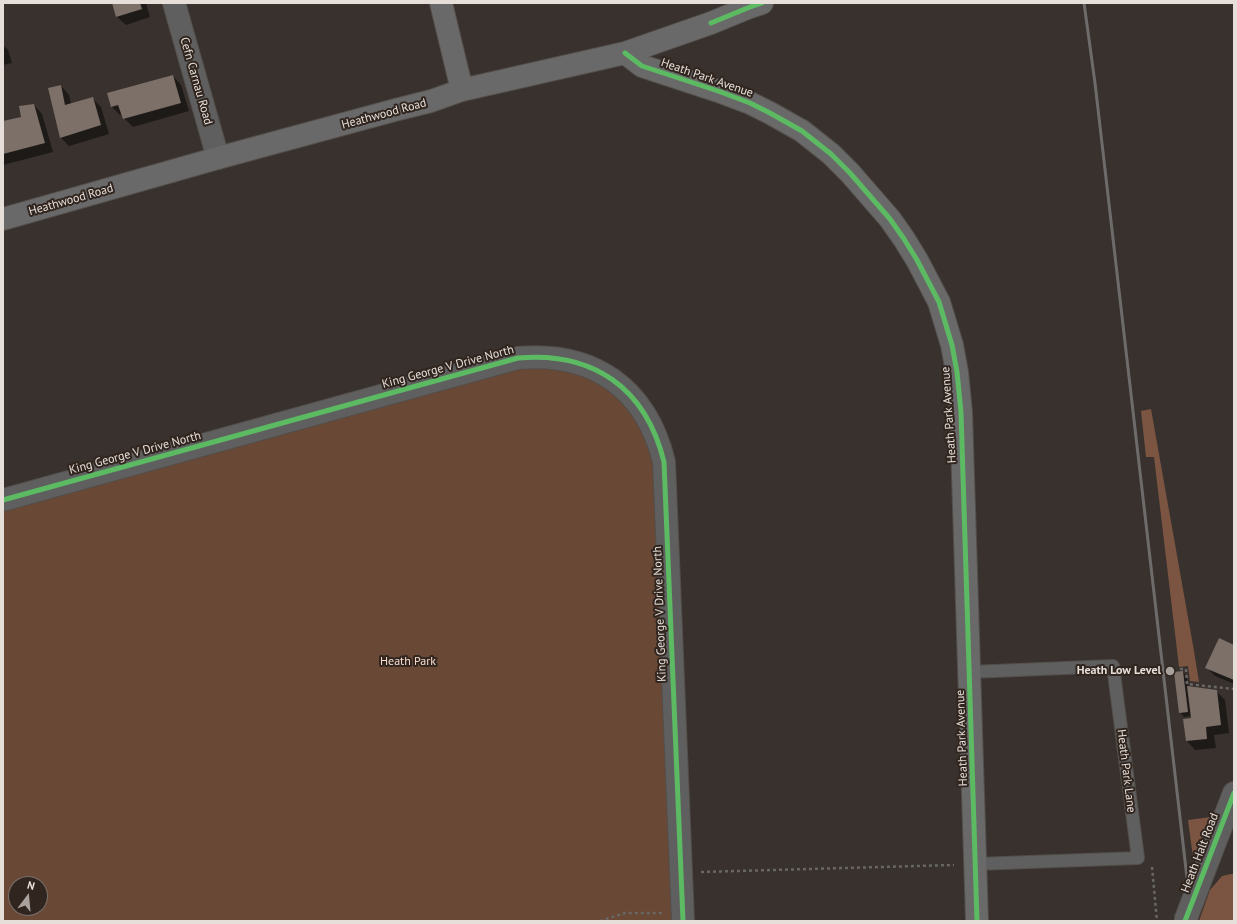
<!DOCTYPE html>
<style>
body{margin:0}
#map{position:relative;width:1237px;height:924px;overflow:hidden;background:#38312d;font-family:"PT Sans",sans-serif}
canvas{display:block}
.frame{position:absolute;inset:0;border:4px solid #e6ded9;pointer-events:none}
.north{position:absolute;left:8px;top:876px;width:40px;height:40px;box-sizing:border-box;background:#31261f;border:1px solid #797069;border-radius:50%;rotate:16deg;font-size:11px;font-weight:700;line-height:16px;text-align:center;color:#e6ded9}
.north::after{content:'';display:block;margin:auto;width:14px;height:18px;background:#a9a19d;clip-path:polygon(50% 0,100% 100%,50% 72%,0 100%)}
</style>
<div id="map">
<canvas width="1237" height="924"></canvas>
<div class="frame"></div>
<div class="north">N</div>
</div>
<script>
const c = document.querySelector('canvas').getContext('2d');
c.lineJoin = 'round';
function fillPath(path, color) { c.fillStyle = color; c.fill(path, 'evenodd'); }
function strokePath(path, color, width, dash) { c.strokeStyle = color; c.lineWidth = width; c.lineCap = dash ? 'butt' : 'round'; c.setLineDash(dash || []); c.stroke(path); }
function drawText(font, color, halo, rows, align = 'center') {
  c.font = font + ' "PT Sans",sans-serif'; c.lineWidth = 4; c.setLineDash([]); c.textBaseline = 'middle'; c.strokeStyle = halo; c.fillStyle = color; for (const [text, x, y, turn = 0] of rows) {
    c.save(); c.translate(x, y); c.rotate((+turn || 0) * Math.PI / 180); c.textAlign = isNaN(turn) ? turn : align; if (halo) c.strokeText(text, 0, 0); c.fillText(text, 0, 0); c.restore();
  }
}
const green = new Path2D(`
 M514 365 576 369 625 399 656 452 677 921H3V506ZM16 884H40V908H16Z`);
const forest = new Path2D(`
 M1151 409 1194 651 1199 682 1190 681 1188 666 1179 667 1154 457H1146L1141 411Z
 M1211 817 1197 853 1195 852 1193 857 1188 820Z
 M1231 874H1234V921H1199L1210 890 1222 876Z`);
const shadow = new Path2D(`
 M113 3H146L150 17 126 25 117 17Z
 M3 45 8 50 12 63 3 65Z
 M173 76 181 85 189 111 133 127 124 118 122 114 120 115 111 106Z
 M61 86 69 95 71 104 92 98 101 107 109 134 69 146 61 138Z
 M34 105 42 114 53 152 3 165V121L4 122 22 118Z
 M1234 646V684L1215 676 1207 668Z
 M1183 672 1187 677 1188 688 1216 691 1225 700 1229 733 1214 735 1216 748 1195 750 1187 741 1192 719 1191 716 1184 717 1180 712Z`);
const building = new Path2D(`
 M112 3H140L142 9 116 17Z
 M173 75 181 103 123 119 118 105 111 107 107 93Z
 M61 85 65 105 93 97 101 125 60 138 48 88Z
 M34 104 45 143 3 154V121L21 117 19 106Z
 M1219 638 1234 645V680L1205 668Z
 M1183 671 1188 712 1179 713 1174 672Z
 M1187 686 1217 690 1221 725 1206 727 1207 739 1186 741 1183 719 1191 718Z`);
const path = new Path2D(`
 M1180 669H1186L1187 684 1234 689
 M1152 867 1157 921
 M701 872 954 865
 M600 921 625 913H662`);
const lane = new Path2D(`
 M970 672 1113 666 1138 858 976 864`);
const street = new Path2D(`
 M174 3 218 158
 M3 500 518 358C593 351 646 388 664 462L683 921
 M1209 858 1234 793`);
const secondary = new Path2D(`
 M441 3 462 90
 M625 53 642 66 718 91 750 103 770 113 802 131 831 154 850 173 890 219 904 239 917 260 939 302 952 345 957 372 961 412 977 921
 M3 219 218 158 395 110 431 101 462 90 625 53 711 23 750 7 762 3`);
const rail = new Path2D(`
 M1084 3 1095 83 1192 921`);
const streetBridge = new Path2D(`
 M1185 921 1209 858`);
const cycleway = new Path2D(`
 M711 23 750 7 762 3
 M625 53 642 66 718 91 750 103 770 113 802 131 831 154 850 173 890 219 904 239 917 260 939 302 952 345 957 372 961 412 977 921
 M3 500 518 358C593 351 646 388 664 462L683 921
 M1185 921 1234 793`);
const markers = [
 [1170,671,5,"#a9a19d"]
];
const streetNames = [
 ["Heath Park Avenue",707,78,19],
 ["Cefn Carnau Road",196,81,74],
 ["Heathwood Road",384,114,-15],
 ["Heathwood Road",71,200,-16],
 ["King George V Drive North",448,367,-15],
 ["Heath Park Avenue",949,415,-94],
 ["King George V Drive North",135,453,-15],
 ["King George V Drive North",660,614,-92],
 ["Heath Park Avenue",962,738,-92],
 ["Heath Park Lane",1126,771,83],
 ["Heath Halt Road",1200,853,-69]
];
const parkNames = [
 ["Heath Park",408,662]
];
const poiNames = [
 ["Heath Low Level",1161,671]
];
fillPath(green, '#694836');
fillPath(forest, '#7b5541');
fillPath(shadow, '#0007');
fillPath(building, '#7c7069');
strokePath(lane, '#534e49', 14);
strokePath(street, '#534e49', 24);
strokePath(secondary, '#534e49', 24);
strokePath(path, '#686766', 2.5, [3, 3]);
strokePath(lane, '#5f5f60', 12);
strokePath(street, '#5f5f60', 22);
strokePath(secondary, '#69696a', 22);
strokePath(rail, '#6e6c6a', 3);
strokePath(streetBridge, '#534e49', 24, []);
strokePath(streetBridge, '#5f5f60', 22);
strokePath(cycleway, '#5cba63', 5);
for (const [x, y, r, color] of markers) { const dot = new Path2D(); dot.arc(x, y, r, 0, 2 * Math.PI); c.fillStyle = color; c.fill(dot); strokePath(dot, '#31261f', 1.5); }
drawText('12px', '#e6ded9', '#31261f', streetNames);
drawText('12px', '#f9dccd', '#31261f', parkNames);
drawText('bold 12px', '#e6ded9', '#31261f', poiNames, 'right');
</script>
